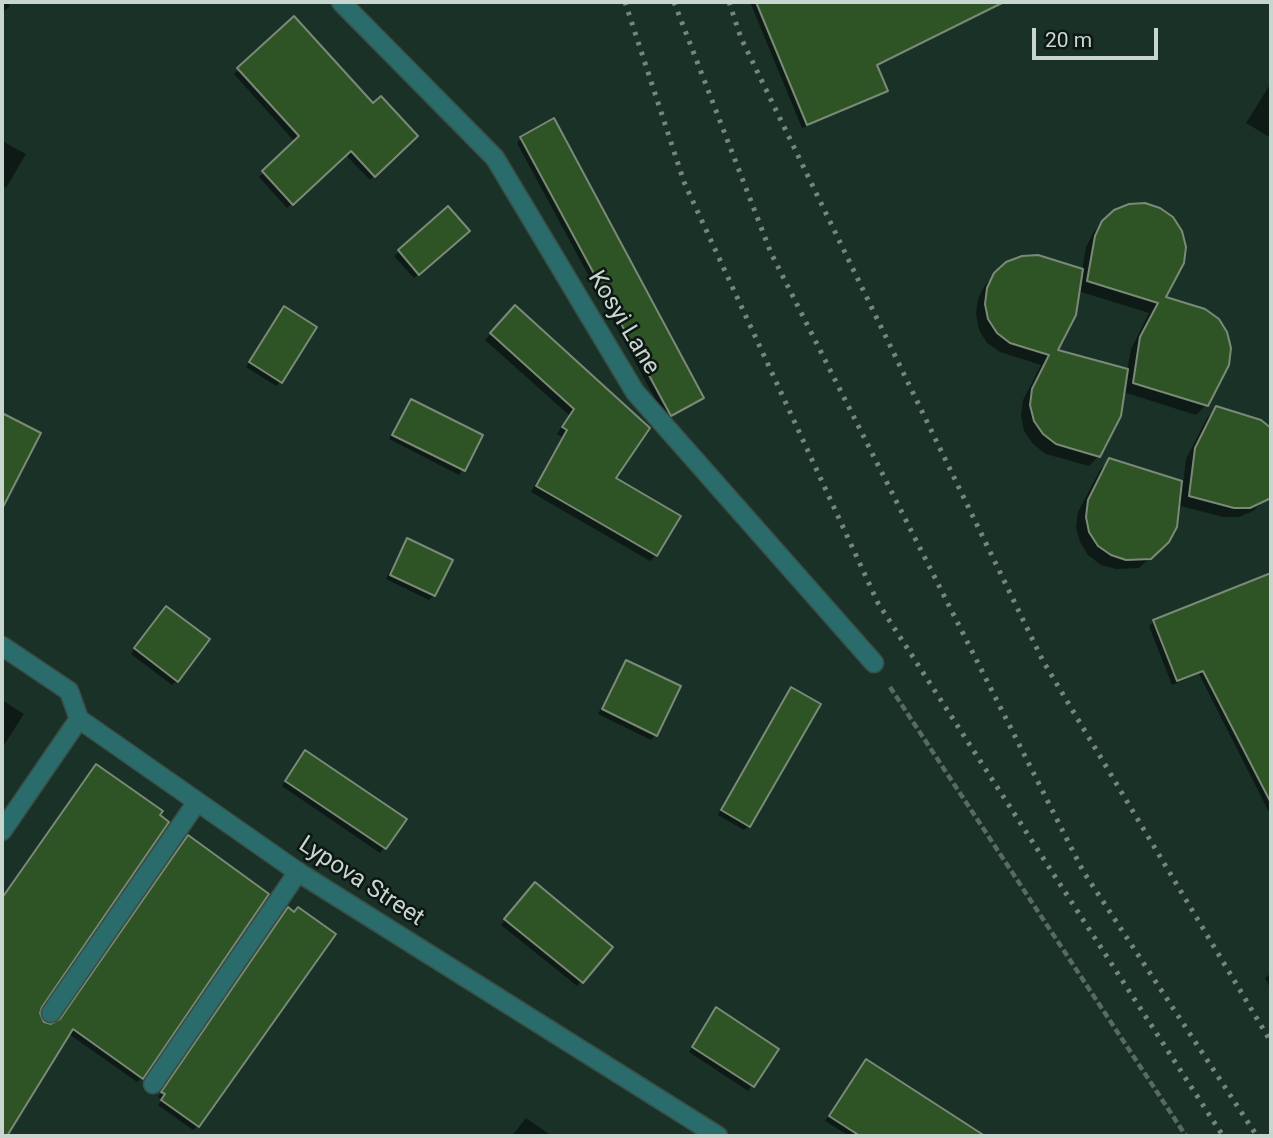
<!DOCTYPE html>
<style>
body{margin:0}
#map{position:relative;width:1273px;height:1138px;overflow:hidden;background:#1a3128;font-family:Roboto,sans-serif}
canvas{display:block}
.frame{position:absolute;inset:0;border:4px solid #c9d6d0;pointer-events:none}
.scale{position:absolute;left:1032px;top:28px;width:126px;height:32px;box-sizing:border-box;border:4px solid #c9d6d0;border-top:0;padding-left:9px;font-size:21px;line-height:24px;white-space:nowrap;color:#c9d6d0;-webkit-text-stroke:5px #0d1713;paint-order:stroke}
</style>
<div id="map">
<canvas width="1273" height="1138"></canvas>
<div class="frame"></div>
<div class="scale">20 m</div>
</div>
<script>
const c = document.querySelector('canvas').getContext('2d');
c.lineJoin = 'round';
function fillPath(path, color) { c.fillStyle = color; c.fill(path, 'evenodd'); }
function strokePath(path, color, width, dash) { c.strokeStyle = color; c.lineWidth = width; c.lineCap = dash ? 'butt' : 'round'; c.setLineDash(dash || []); c.stroke(path); }
function drawText(font, color, halo, rows, align = 'center') {
  c.font = font + ' Roboto,sans-serif'; c.lineWidth = 5; c.setLineDash([]); c.textBaseline = 'middle'; c.strokeStyle = halo; c.fillStyle = color; for (const [text, x, y, turn = 0] of rows) {
    c.save(); c.translate(x, y); c.rotate((+turn || 0) * Math.PI / 180); c.textAlign = isNaN(turn) ? turn : align; if (halo) c.strokeText(text, 0, 0); c.fillText(text, 0, 0); c.restore();
  }
}
const shadow = new Path2D(`
 M2 2H7L10 6 2 13Z
 M750 2H1006L876 66 886 90 881 95 802 128Z
 M294 19 373 106 416 136 370 180 345 154 287 208 259 177 295 142 234 74Z
 M1271 83V138L1246 123Z
 M521 138 702 398 697 402 666 419 517 143Z
 M2 141 26 154 6 188 2 186Z
 M448 208 463 235 414 278 394 256Z
 M1115 212 1164 298 1206 405 1196 415 1123 392 1099 456 1089 466 1046 454 1033 444 1024 431 1021 416 1023 400 1041 365 1000 352 987 343 979 330 976 314 978 299 985 285 996 274 1082 271 1086 247 1093 233ZM1078 291 1149 313 1131 349 1127 371 1056 351Z
 M284 308 280 382 276 386 246 367Z
 M509 313 648 428 614 479 656 555 650 561 531 492 562 437 557 434 569 415 485 340Z
 M411 401 481 436 459 475 389 439Z
 M1217 408 1260 422 1271 430V493L1253 511 1239 517H1223L1177 505 1157 552 1139 568 1116 569 1101 565 1088 555 1080 542 1076 527 1078 512 1100 470 1110 460 1183 484 1186 459 1207 418Z
 M407 540 434 595 429 600 386 579 403 545Z
 M1271 575V816L1199 674 1172 685 1149 626 1154 621Z
 M162 612 177 681 172 685 131 654Z
 M626 662 656 735 651 740 598 714 622 667Z
 M791 689 749 826 744 830 718 815Z
 M2 700 24 714 2 748Z
 M301 757 404 819 380 853 282 786Z
 M92 771 38 1013 43 1023 51 1026 59 1022 183 842 142 1078 137 1082 69 1034 5 1136H2V1012L10 998 2 992V898Z
 M530 889 610 947 577 986 501 925Z
 M283 914 198 1126 193 1130 158 1105 162 1100 158 1097Z
 M1271 973V990L1265 978Z
 M716 1009 777 1049 748 1091 689 1052Z
 M866 1061 984 1136H849L825 1121Z
 M526 1118 552 1136H512Z`);
const building = new Path2D(`
 M756 2H1004L877 65 888 91 807 125Z
 M294 16 373 103 381 96 418 136 375 177 351 151 293 205 262 171 299 136 237 68Z
 M554 118 704 398 671 416 520 137Z
 M1145 203 1160 208 1173 217 1182 231 1186 247 1184 263 1166 297 1205 309 1219 319 1227 332 1231 348 1229 365 1208 406 1133 383 1140 337 1158 303 1087 281 1095 236 1102 221 1114 210 1129 204Z
 M448 206 470 231 419 275 398 250Z
 M1038 255 1083 269 1076 315 1058 350 1128 369 1121 416 1100 457 1056 444 1043 434 1034 421 1030 405 1032 389 1049 355 1010 343 997 333 988 319 985 304 987 288 994 273 1006 262 1022 256Z
 M515 305 650 428 616 478 681 516 657 556 536 486 567 430 562 427 574 409 490 333Z
 M284 306 317 327 282 383 249 362Z
 M411 399 483 435 465 471 392 435Z
 M1216 406 1261 420 1271 428V498L1250 508H1234L1189 496 1195 448Z
 M2 413 41 433 2 509Z
 M1109 458 1182 481 1177 527 1169 542 1151 559 1126 560 1111 555 1098 546 1089 532 1086 517 1088 500Z
 M407 538 453 560 435 596 390 575Z
 M1271 573V803L1203 671 1177 681 1153 620Z
 M166 606 210 639 178 682 134 648Z
 M626 660 681 686 657 736 602 709Z
 M791 687 821 704 750 827 721 810Z
 M305 750 407 819 386 849 285 781Z
 M96 764 163 811 160 815 169 822 42 1007 40 1013 44 1022 51 1024 60 1019 188 835 269 894 143 1079 73 1029 7 1136H2V898Z
 M535 882 613 947 583 983 504 919Z
 M288 907 294 912 298 907 336 934 199 1127 161 1100 165 1094 161 1092Z
 M716 1007 779 1049 754 1087 692 1047Z
 M866 1059 985 1136H860L829 1116Z`);
const path = new Path2D(`
 M890 687 1186 1136`);
const service = new Path2D(`
 M51 1013 197 802
 M153 1084 298 872`);
const minor = new Path2D(`
 M341 2 495 158 635 392 874 663
 M2 646 69 691 79 719 298 872 718 1136
 M2 831 79 719`);
const rail = new Path2D(`
 M625 2 684 182 878 603 1223 1136
 M674 2 771 253 1083 871 1257 1136
 M729 2 741 38 1043 661 1271 1042`);
const streetNames = [
 ["Kosyi Lane",623,323,59],
 ["Lypova Street",361,882,33]
];
fillPath(shadow, '#0007');
fillPath(building, '#2e5324');
strokePath(building, '#7a8a77', 2);
strokePath(service, '#3a4f46', 21);
strokePath(minor, '#3a4f46', 21);
strokePath(path, '#586b63', 4.5, [7, 3.5]);
strokePath(service, '#2a6b6b', 18);
strokePath(minor, '#2a6b6b', 18);
strokePath(rail, '#74867e', 5, [3.5, 7]);
drawText('24px', '#c9d6d0', '#0d1713', streetNames);
</script>
